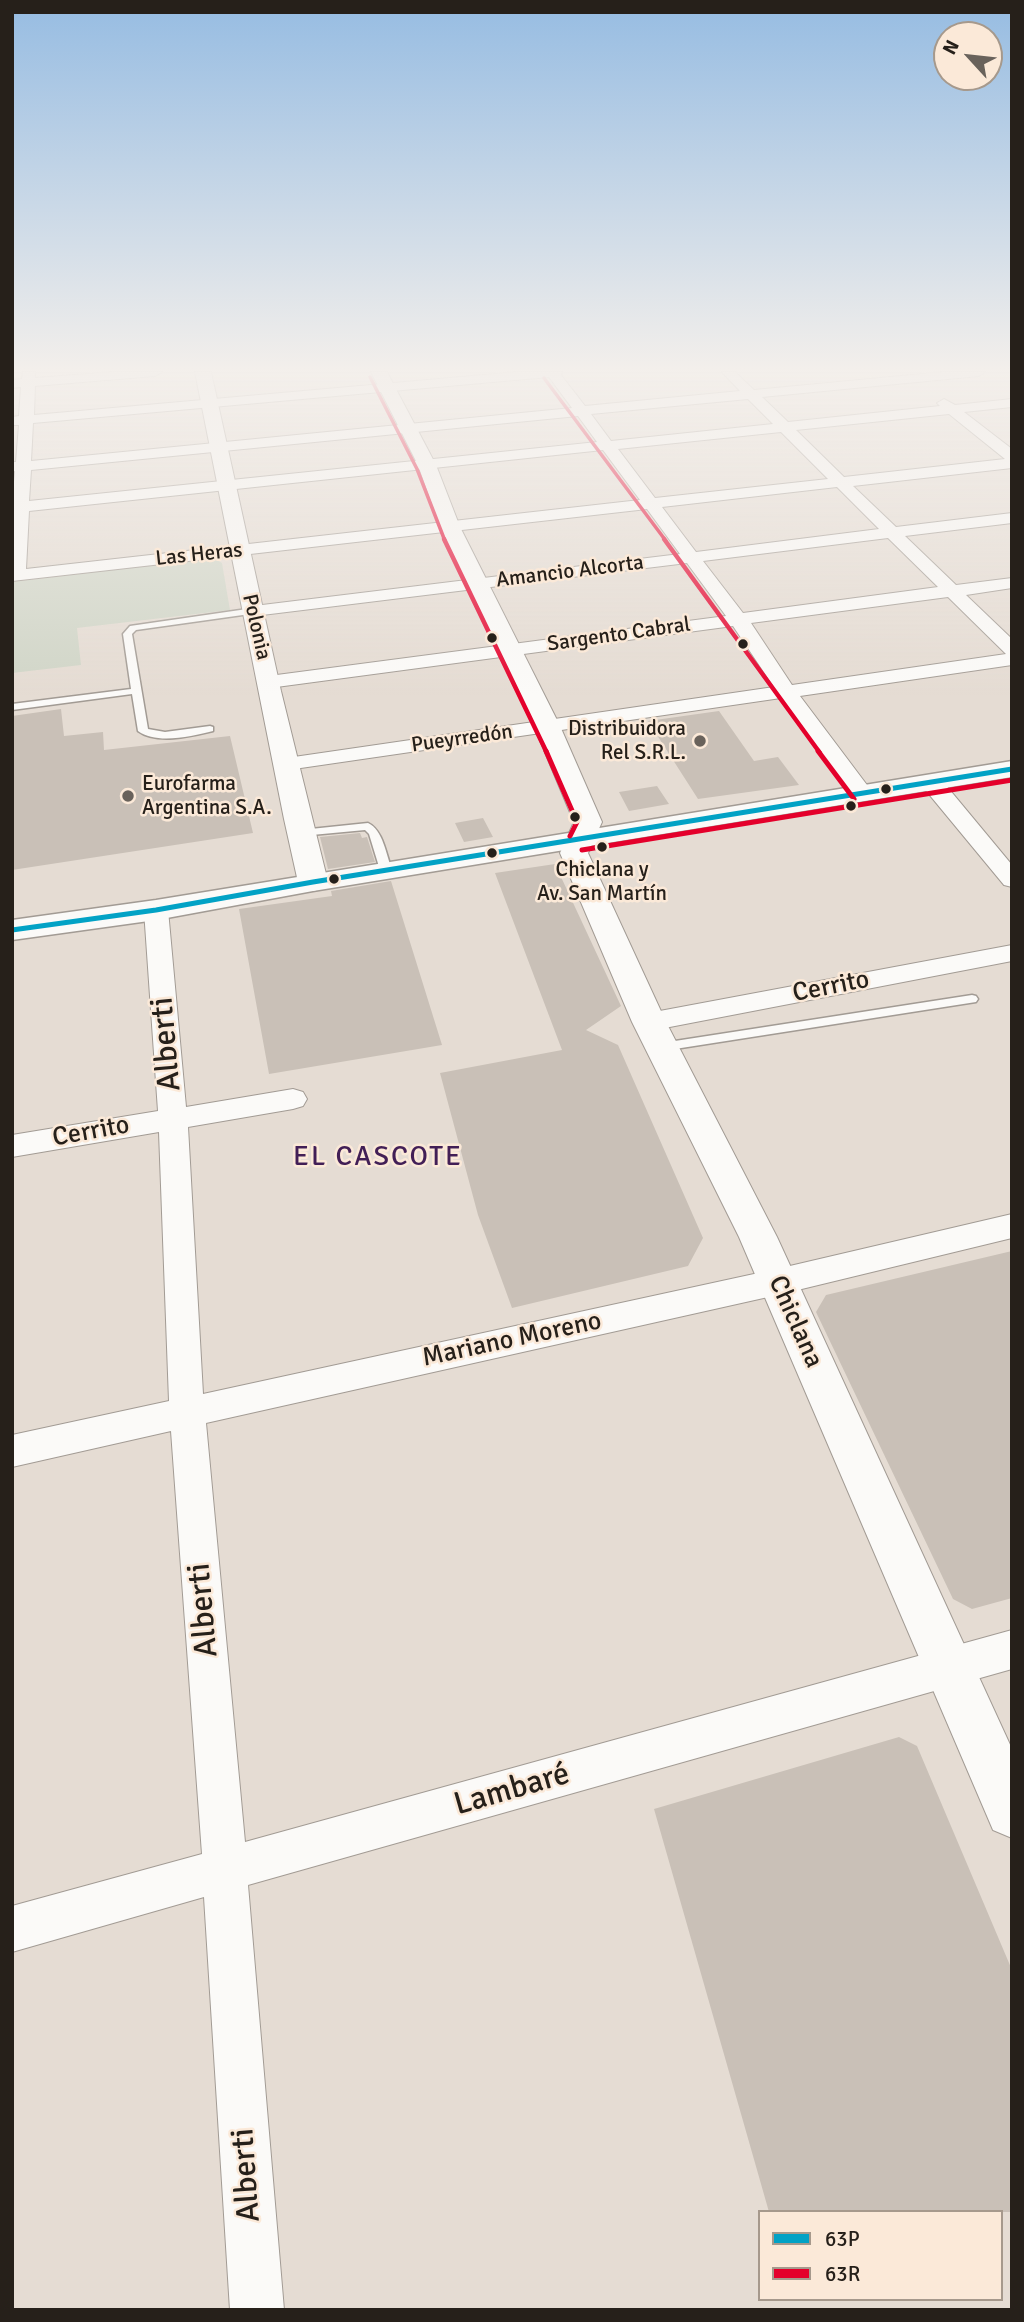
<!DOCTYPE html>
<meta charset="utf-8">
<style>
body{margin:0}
#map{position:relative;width:1024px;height:2322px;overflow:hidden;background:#e5dcd3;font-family:Signika,sans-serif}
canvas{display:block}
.frame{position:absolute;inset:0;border:14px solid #26201a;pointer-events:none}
.legend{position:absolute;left:758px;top:2210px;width:245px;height:91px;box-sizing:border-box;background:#fbe9d8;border:2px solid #a6998c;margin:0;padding:9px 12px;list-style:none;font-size:21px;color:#26201a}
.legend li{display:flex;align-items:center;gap:14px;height:35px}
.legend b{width:35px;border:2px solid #a6998c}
.north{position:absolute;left:933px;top:21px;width:70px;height:70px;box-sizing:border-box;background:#fbe9d8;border:2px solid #a6998c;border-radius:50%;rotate:297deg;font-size:19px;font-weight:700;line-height:28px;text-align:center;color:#26201a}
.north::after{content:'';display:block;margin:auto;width:24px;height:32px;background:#69625b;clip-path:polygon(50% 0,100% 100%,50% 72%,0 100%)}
</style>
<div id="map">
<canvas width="1024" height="2322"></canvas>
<div class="frame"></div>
<ul class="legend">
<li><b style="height:9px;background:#02a2c5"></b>63P</li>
<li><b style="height:9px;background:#e4002b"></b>63R</li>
</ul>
<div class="north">N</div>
</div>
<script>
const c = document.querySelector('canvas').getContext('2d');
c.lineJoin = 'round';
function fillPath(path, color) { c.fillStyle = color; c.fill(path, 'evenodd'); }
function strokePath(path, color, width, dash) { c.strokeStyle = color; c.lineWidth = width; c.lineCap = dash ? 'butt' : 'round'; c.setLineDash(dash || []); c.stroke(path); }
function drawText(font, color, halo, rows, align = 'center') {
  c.font = font + ' Signika,sans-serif'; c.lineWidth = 5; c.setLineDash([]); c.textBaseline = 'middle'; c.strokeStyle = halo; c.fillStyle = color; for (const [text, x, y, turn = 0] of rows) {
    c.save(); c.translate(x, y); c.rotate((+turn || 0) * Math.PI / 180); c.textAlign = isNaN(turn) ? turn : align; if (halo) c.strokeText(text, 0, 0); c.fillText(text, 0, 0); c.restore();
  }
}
const green = new Path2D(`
 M213 558 222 563 230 610 77 628 81 665 12 673V582Z`);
const building = new Path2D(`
 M61 709 64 736 103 732 104 750 230 736 253 833 12 870V716Z
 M719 711 754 761 778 757 799 785 698 799 648 721Z
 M657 786 669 804 629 811 619 792Z
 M483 818 493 837 464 842 455 823Z
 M360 833 362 838 367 837 375 862 328 869 320 837Z
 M555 864 621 1006 586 1030 618 1045 703 1238 688 1266 512 1308 478 1215 440 1073 562 1050 495 873Z
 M391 881 442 1045 269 1074 239 909 332 896 331 891Z
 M1012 1251V1598L972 1609 953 1599 816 1312 826 1295Z
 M899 1737 917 1746 1012 1970V2212H769L654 1809Z`);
const service = new Path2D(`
 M254 608 257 609V613L136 630 132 634 148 729 165 732 210 726 213 727V731C192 736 157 745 138 731L132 694 12 710V704L131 689 123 634 130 626Z
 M368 823C383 830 386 854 392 870L390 872 386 873 380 870 369 834 365 830 301 836 296 833 301 830Z
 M972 995 976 996 978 999 976 1002 662 1051 656 1047 662 1043Z`);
const minor = new Path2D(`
 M23 372H35V378L113 372H162L155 376 35 386 34 415 517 372H562L561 375 585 406 740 391 722 372H735L754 390 943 372H985L979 376 762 397 788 422 940 406 937 403 944 399 955 405 1012 399V407L964 412 1012 449V468L853 486 896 527 1012 513V523L905 536 956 585 1012 578V588L966 595 1012 639V665L800 696 873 793 870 798H854L781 698 287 770 279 769 276 764 279 759 287 758 774 687 733 626 269 688 262 686 259 682 262 678 269 676 726 616 687 563 254 616 245 611 254 606 680 554 647 509 12 581V503L15 471 12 472V462H16L19 425H12V417L19 416 21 387 12 388V380L22 379ZM549 377 572 408 31 461 33 423ZM748 399 773 424 611 441 591 414ZM949 414 1005 459 844 477 796 430ZM578 416 597 442 29 501 31 470ZM781 432 828 479 655 498 618 449ZM603 450 640 500 26 569 29 511ZM837 487 879 529 696 552 662 507ZM888 538 938 587 743 613 703 561ZM948 597 1006 654 792 685 751 623Z
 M931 775 939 777 1012 865V887L1004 885 923 787 920 782 923 777Z
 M156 903 165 905 168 910 186 1107 293 1089 303 1092 307 1099 303 1106 293 1109 188 1127 203 1394 777 1269 1012 1214V1238L777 1295 206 1423 245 1842 1012 1630V1669L248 1885 284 2310H230L204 1897 12 1952V1906L202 1854 171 1431 12 1467V1435L169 1401 159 1132 12 1157V1135L158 1111 144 910 147 905Z
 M1012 945V961L649 1031 640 1028 636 1022 640 1016 649 1013Z`);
const tertiary = new Path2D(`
 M195 372H211L281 691 328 882 323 888 313 891 303 888 298 882 284 819Z
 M371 372H387L436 465 460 527 560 726 602 822 588 853 666 1022 777 1237 1012 1749V1838L993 1830 739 1237 632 1022 560 853 574 822 534 726 440 527 418 465Z`);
const secondary = new Path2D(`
 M1012 761V777L313 891 156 920 12 940V920L156 900Z`);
const bus1 = new Path2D(`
 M12 930 156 910 313 882 1012 769`);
const bus2Far2 = new Path2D(`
 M370 377 417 469 445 541
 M544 378 666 541`);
const bus2Far1 = new Path2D(`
 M444 539 547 753
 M664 539 820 753`);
const bus2 = new Path2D(`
 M546 751 577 822 570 836
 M818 751 854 799
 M582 850 1012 780`);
const markers = [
 [492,638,6,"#26201a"],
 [743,644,6,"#26201a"],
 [700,741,7,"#69625b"],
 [886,789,6,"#26201a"],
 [128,796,7,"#69625b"],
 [851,806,6,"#26201a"],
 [575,817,6,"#26201a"],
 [602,847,6,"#26201a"],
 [492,853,6,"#26201a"],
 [334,879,6,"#26201a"]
];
const farStreetnames = [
 ["Las Heras",199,555,-6],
 ["Amancio Alcorta",570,572,-7],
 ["Polonia",256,627,77],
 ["Sargento Cabral",619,635,-8],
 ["Pueyrredón",462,739,-8]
];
const farPoinames = [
 ["Distribuidora",686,729],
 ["Rel S.R.L.",686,753],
 ["Eurofarma",142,784,"left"],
 ["Argentina S.A.",142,808,"left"]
];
const farBusnames = [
 ["Chiclana y",602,870],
 ["Av. San Martín",602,894]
];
const streetNames = [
 ["Cerrito",831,987,-11],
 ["Cerrito",91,1132,-10],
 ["Chiclana",795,1322,66],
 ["Mariano Moreno",512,1340,-12]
];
const neighbourhoodNames = [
 ["EL CASCOTE",378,1158]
];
const nearStreetnames = [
 ["Alberti",167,1044,-95],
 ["Alberti",204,1610,-95],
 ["Lambaré",512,1790,-16],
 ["Alberti",247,2175,-94]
];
fillPath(green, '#d0d5c7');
fillPath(building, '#c9c0b7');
strokePath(service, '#a29b94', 3);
strokePath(minor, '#a29b94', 2);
strokePath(tertiary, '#a29b94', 2);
strokePath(secondary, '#a29b94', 3);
fillPath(service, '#fbfaf8');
fillPath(minor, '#fbfaf8');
fillPath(tertiary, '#fbfaf8');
fillPath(secondary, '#fbfaf8');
strokePath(bus1, '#02a2c5', 5);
strokePath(bus2Far2, '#e4002b', 3.5);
strokePath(bus2Far1, '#e4002b', 4.5);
strokePath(bus2, '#e4002b', 5);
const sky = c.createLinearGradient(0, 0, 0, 697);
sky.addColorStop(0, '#96bce2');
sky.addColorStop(0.53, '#f3efeb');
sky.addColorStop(1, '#f3efeb00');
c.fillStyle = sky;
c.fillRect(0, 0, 1024, 697);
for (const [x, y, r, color] of markers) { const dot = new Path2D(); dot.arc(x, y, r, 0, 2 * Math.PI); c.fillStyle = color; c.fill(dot); strokePath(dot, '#fbe9d8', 2.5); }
drawText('21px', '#26201a', '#fbe9d8', farStreetnames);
drawText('21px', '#26201a', '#fbe9d8', farPoinames, 'right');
drawText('21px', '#26201a', '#fbe9d8', farBusnames);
drawText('26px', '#26201a', '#fbe9d8', streetNames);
c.letterSpacing = '2px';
drawText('28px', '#421f56', '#fbe9d8', neighbourhoodNames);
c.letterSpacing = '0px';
drawText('32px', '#26201a', '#fbe9d8', nearStreetnames);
</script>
